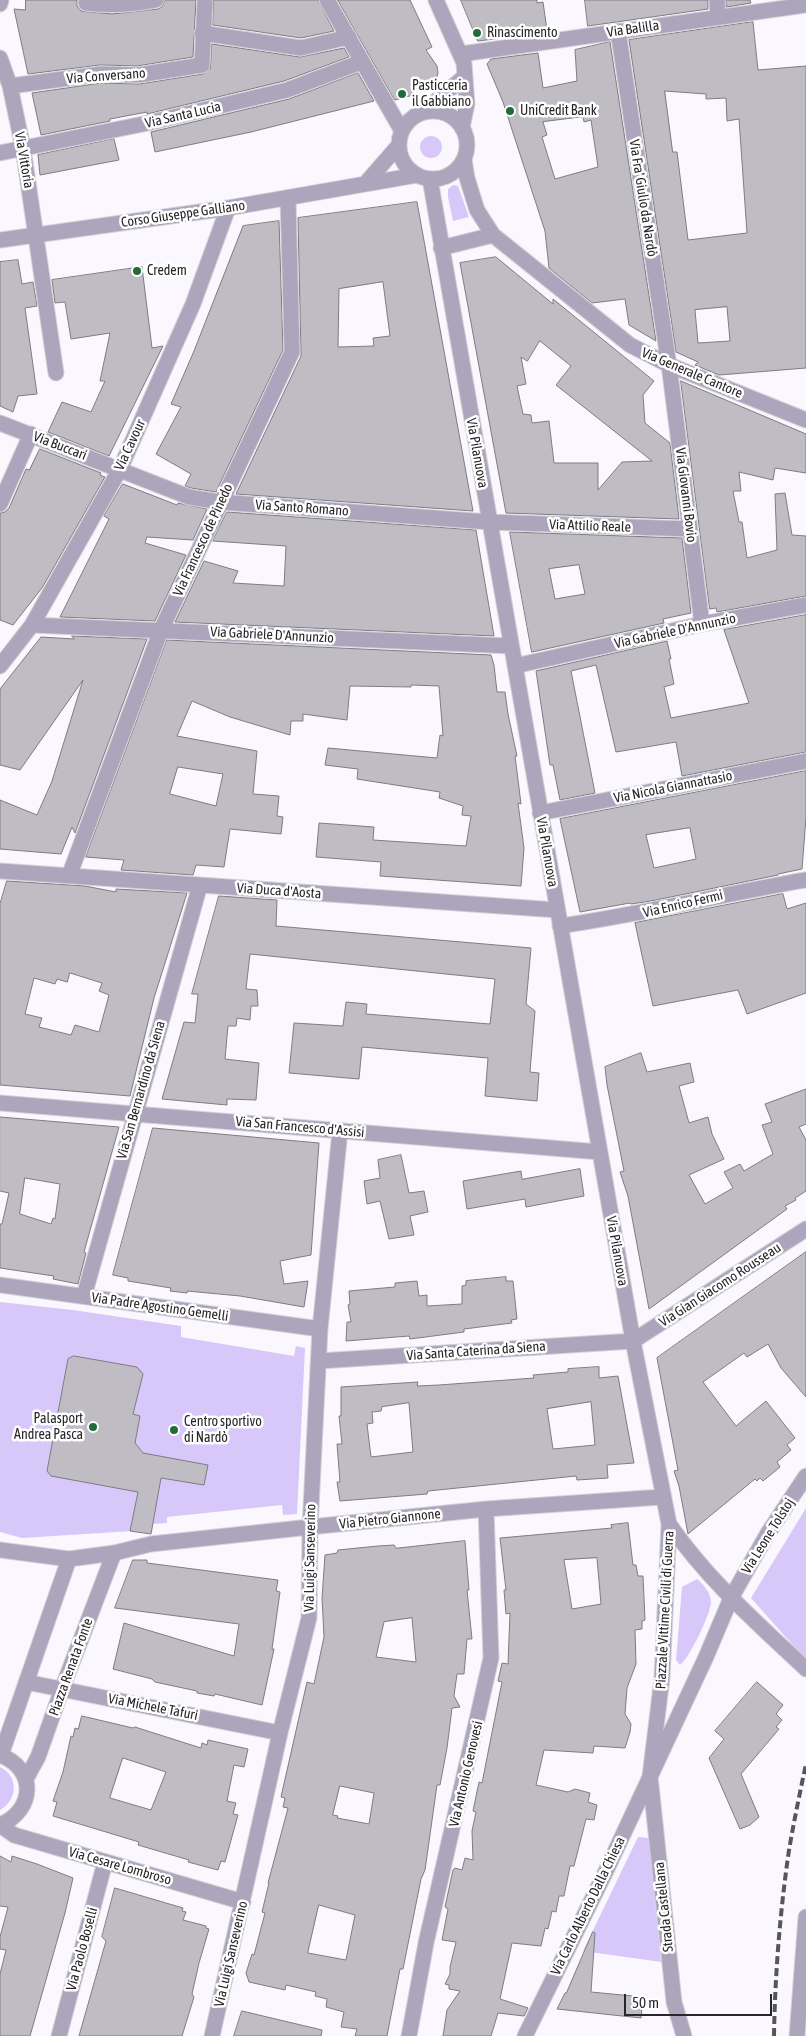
<!DOCTYPE html>
<meta charset="utf-8">
<style>
body{margin:0}
#map{position:relative;width:806px;height:2036px;overflow:hidden;background:#faf8fe;font-family:"Asap Condensed",sans-serif}
canvas{display:block}
.scale{position:absolute;left:624px;top:1994px;width:148px;height:22px;box-sizing:border-box;border:2px solid #272629;border-top:0;padding-left:6px;font-size:15px;line-height:18px;white-space:nowrap;color:#272629;-webkit-text-stroke:4px #fff;paint-order:stroke}
</style>
<div id="map">
<canvas width="806" height="2036"></canvas>
<div class="scale">50 m</div>
</div>
<script>
const c = document.querySelector('canvas').getContext('2d');
c.lineJoin = 'round';
function fillPath(path, color) { c.fillStyle = color; c.fill(path, 'evenodd'); }
function strokePath(path, color, width, dash) { c.strokeStyle = color; c.lineWidth = width; c.lineCap = dash ? 'butt' : 'round'; c.setLineDash(dash || []); c.stroke(path); }
function drawText(font, color, halo, rows, align = 'center') {
  c.font = font + ' "Asap Condensed",sans-serif'; c.lineWidth = 5; c.setLineDash([]); c.textBaseline = 'middle'; c.strokeStyle = halo; c.fillStyle = color; for (const [text, x, y, turn = 0] of rows) {
    c.save(); c.translate(x, y); c.rotate((+turn || 0) * Math.PI / 180); c.textAlign = isNaN(turn) ? turn : align; if (halo) c.strokeText(text, 0, 0); c.fillText(text, 0, 0); c.restore();
  }
}
const green = new Path2D(`
 M420 147a11 11 0 1 1 22 0a11 11 0 1 1-22 0Z
 M453 185 458 186 469 217 453 221 448 197V189Z
 M0 1302 73 1310 181 1326V1337L294 1356 296 1346 305 1348 297 1514 283 1515 282 1505 167 1517V1523L153 1524 152 1531 149 1534 132 1531 22 1538 0 1532Z
 M806 1508V1660L751 1598Z
 M697 1579C703 1584 711 1593 711 1602 711 1613 689 1659 680 1665L676 1660 682 1587Z
 M0 1767C19 1776 18 1800 0 1810Z
 M638 1837 649 1838 661 1962 583 1951Z`);
const building = new Path2D(`
 M26 0H77V6L81 11 112 14 158 9 162 7 165 0H196L193 57 137 66 100 65 28 74 14 9 25 10Z
 M214 0H318L334 31 301 38 213 25Z
 M338 0H410L432 47 426 50 437 66 438 73 436 80 428 86 411 90 413 95 395 100Z
 M461 0H537V3L543 2 547 30 535 32V34L478 41Z
 M585 0H708V9L588 26Z
 M726 0H750L751 3 727 7Z
 M753 22 758 70 806 66V368L719 375 695 365 698 362 676 352 629 40ZM665 91 706 94V99L726 98 727 121 739 119 747 233 688 240 677 152H673ZM727 307 730 341 698 343 695 310Z
 M610 42 656 341 629 325 625 299 592 303 549 268 545 231 503 102 487 64 491 59 538 53 543 88 577 81 575 50ZM583 117 584 122 591 120 598 167 555 179 542 137 547 135 543 122Z
 M212 44 300 57 344 48 349 57 284 81 147 114V112L110 119V121L41 135 32 93 101 83 139 84 203 74 210 69Z
 M358 73 374 101 251 132 155 152 151 132 289 99Z
 M114 139 119 160 40 175 38 155Z
 M417 202 473 511 236 494 301 356 298 218ZM383 282 390 336 373 338 374 346 338 347 339 289Z
 M279 221 283 350 216 492 191 488 185 486 191 474 156 454 181 407 171 404 194 351 243 226Z
 M496 257 553 304V299L654 381 643 395 645 423 670 443 679 519 506 513 460 263ZM540 341 571 366 556 385 652 461 622 462 598 490V463H554L549 421 532 423 531 415 523 414 517 386 526 384 521 357 527 361Z
 M18 260 22 284 33 282 37 306 25 308 37 394 18 396 13 412 0 406V262Z
 M142 267 152 348 163 346 109 456 48 432 62 402 91 412 105 381H100L110 333 71 339 65 302 55 303 52 280Z
 M681 381 806 434V473L775 468 773 480 739 472 741 491H733L739 522H742L747 558 777 550 775 494 785 493 792 535 806 536V596L717 612 716 608 710 609Z
 M40 449 101 473 100 475 105 477 42 588 13 625 0 620V513L5 512 9 508 26 469 29 470Z
 M123 484 177 505 178 503 207 509 193 540 147 537 145 543 186 555 155 621 60 617 109 519 104 516Z
 M227 512 476 530 494 636 175 622 204 561 238 571 233 583 284 586 286 546 213 541Z
 M510 532 682 538 691 613 663 619 664 623 532 652ZM579 565 585 594 555 599 549 569Z
 M806 615V752L682 776 676 742 616 752 596 665 571 671 595 793 560 800 553 765H550L536 671 667 641 671 659H669L674 684 664 687 671 718 749 703 724 630Z
 M72 636 147 639 75 833 72 827 61 854 0 849V800L37 815 52 781 83 680 20 770 0 765V689L41 637 74 639Z
 M167 640 491 655 494 665 497 692H505L508 714 517 756H515L521 804 518 803 524 848 521 886 380 876 381 862 316 857 319 823 374 827 373 840 466 846 471 816 462 815 463 806 439 798 440 792 357 779 358 769 325 765 328 748 437 758 440 735 443 736 439 686 411 685V687L350 686 347 720 303 714V721H291L290 735 230 717 192 701 177 736 257 751 253 794 279 796 277 816 283 817 281 834 230 829 224 867 196 865 193 875 121 870 124 860 86 857ZM178 767 223 774 216 806 170 794Z
 M806 771V817L802 869 778 874V875L651 901 631 904 630 903 580 912 560 819ZM690 828 696 859 654 868 646 835Z
 M7 881 85 886 116 892V889L187 893 154 998 130 1096 0 1085V904ZM70 973 102 983 99 991 109 995 99 1032 75 1025 71 1035 39 1027 42 1018 25 1014 34 978 55 984 57 979 67 982Z
 M783 894 787 909 806 903V993L747 1014 738 990 653 1006 635 923Z
 M219 896 277 900 276 926 531 948 526 1004 535 1011 530 1072 539 1073 537 1101 485 1096 488 1058 362 1047 359 1079 289 1073 294 1023 343 1026 346 1002 367 1004 366 1014 490 1024 495 979 250 954 246 989 257 990 258 1006H251L250 1020 237 1018 236 1026H228L225 1059 259 1063 256 1100 227 1099V1105L162 1099 184 1022 195 1023 198 994H192Z
 M641 1053 647 1072 690 1063 694 1082 679 1086 689 1123 708 1117 712 1134 724 1159 689 1175 705 1204 733 1188 724 1172 740 1164 744 1171 773 1154 762 1125 772 1122 765 1104 806 1089V1124L799 1127 806 1140V1191L795 1198 796 1200 785 1206 787 1209 649 1309 628 1196 620 1172 624 1171 607 1085 605 1067Z
 M0 1117 119 1127 84 1252 86 1253 78 1284 53 1279 54 1276 0 1268V1224H2L9 1193 0 1191ZM25 1178 60 1184 55 1219 53 1218 51 1224 20 1214Z
 M153 1128 319 1143 311 1255 280 1261 284 1284 308 1281 304 1307 240 1296 187 1291V1293L170 1291 171 1288 128 1281V1278L113 1275Z
 M401 1155 409 1193 424 1191 428 1212 410 1216 414 1235 389 1239 380 1201 367 1204 364 1181 380 1178 378 1160Z
 M580 1169 584 1196 526 1207 525 1199 467 1209 463 1181 521 1171 522 1179Z
 M806 1252V1397L781 1368 768 1344 747 1357 744 1353 703 1382 736 1426 766 1401 795 1438 787 1445 791 1450 777 1462 780 1467 763 1481 760 1478 757 1481 755 1479 688 1534 679 1486 674 1471 678 1470 657 1358Z
 M506 1277V1281H513L517 1319 511 1320 512 1323 464 1329V1332L410 1339 409 1336 346 1341 347 1322H351L348 1305 350 1304 349 1291 395 1287V1283L417 1281 419 1296 427 1295V1306L462 1304V1286L466 1285V1281Z
 M74 1356 137 1367 143 1374 133 1414 140 1416 135 1443 143 1453 208 1465 204 1485 161 1478 151 1534 130 1531 138 1492 51 1476 47 1471 68 1359Z
 M599 1367V1378L618 1376 634 1463 607 1465 608 1478 577 1480 576 1476 428 1491 427 1494 340 1501 337 1482H340L337 1444H342L339 1416H341V1387L418 1382 417 1386 439 1385 534 1378 533 1375 568 1372V1369ZM591 1402 595 1445 553 1449 547 1409ZM409 1403 413 1452 371 1457 367 1424 373 1423 372 1412 381 1411 382 1407Z
 M628 1523 633 1565H636L638 1576H643L645 1620 642 1621V1629L635 1630 636 1664 627 1688 625 1714 631 1724 630 1732 625 1748 594 1746 593 1753 544 1750 536 1785 568 1792 575 1789 590 1793 588 1802 597 1805 594 1820 586 1819 574 1866H570L564 1896H559L556 1912 552 1911 548 1929 545 1928 541 1946 512 1943 500 1999 528 2008 524 2016 498 2013 491 2036H443L447 2010 460 1991 449 1989V1985L445 1984 450 1974V1967L456 1942 442 1940 448 1909 445 1907 453 1870 455 1868 462 1870 465 1858 473 1860 472 1831 476 1812 473 1811 479 1782 482 1783 502 1682 498 1681 502 1663 508 1664 510 1613 506 1614 504 1590H506L500 1538 612 1528 611 1525ZM597 1558 601 1604 572 1609 564 1560Z
 M465 1541 469 1590H467L472 1639H467L464 1674H457L454 1696 460 1707 452 1708 447 1748 440 1785H437L425 1870 421 1879 403 1969H400L387 2036H355L357 2029 341 2027 344 2012 326 2007 327 1999 315 1996 316 1992 286 1985 285 1990 249 1982 246 1973 252 1954 254 1955 265 1913 262 1912 269 1883H268L288 1808 283 1807 285 1798 281 1797 307 1682 314 1684 324 1637 322 1598 325 1555 337 1553 338 1550 378 1546 394 1545 396 1548ZM412 1618 416 1662 376 1657 384 1622ZM340 1786 374 1793 369 1824 337 1818 338 1816 333 1815ZM319 1905 355 1915 346 1960 308 1953Z
 M133 1560H147V1563L278 1580 276 1591 280 1592 272 1649H274L262 1705 215 1694 214 1696 197 1693V1691L155 1682 152 1679 113 1669 124 1623 234 1656 239 1624 115 1608Z
 M757 1682 783 1705 776 1714 782 1720 776 1727 779 1729 741 1774 759 1817 750 1825 740 1829 709 1758 724 1739 715 1731Z
 M82 1716 133 1728 135 1727 201 1748 202 1743 207 1745 208 1740 248 1749 244 1767 234 1765 227 1801 236 1803 233 1814 238 1815 225 1862 221 1861 218 1870 188 1862 189 1860 138 1845 139 1842 53 1816 57 1802 53 1801 63 1772 71 1736 73 1737 75 1728 78 1729ZM123 1758 166 1772 151 1810 110 1798Z
 M0 1856 11 1862 12 1856 37 1864 73 1878 65 1913 30 2036H0V1974L6 1950 0 1949V1937L8 1907 0 1906Z
 M115 1888 183 1908 182 1911 186 1912 183 1920 206 1926V1928L209 1929 199 1963 192 1994 194 1997 182 2036H79L106 1941 102 1937Z
 M593 1932 595 1933 591 1992 643 1997 641 2018 557 2009 565 1993H566Z
 M242 2011 322 2030 321 2036H234Z`);
const minor = new Path2D(`
 M327 0 402 131
 M436 0 464 63 467 104 462 128
 M717 0 718 17
 M86 3C110 6 132 5 156 0
 M0 4 1 0
 M618 31 669 365 702 624
 M202 33 301 48 349 37
 M461 54 806 5
 M0 58 10 86 23 148 56 373
 M10 86 101 74 138 75 202 65 205 0
 M399 145a34 34 0 1 1 68 0a34 34 0 1 1-68 0Z
 M422 113 464 77
 M0 153 148 123 287 90 361 62
 M464 159 467 178 477 210 493 235 630 345 669 365 806 420
 M430 179 633 1341 669 1524 662 1678 650 1776 674 2002 684 2036
 M365 184 399 145
 M0 240 228 208 417 175
 M441 248 493 235
 M0 423 189 497 220 502 489 522 690 529
 M0 504 31 434
 M32 625 511 646
 M0 666 32 625 120 469 193 304 228 208
 M515 666 702 624 806 605
 M540 813 806 761
 M0 871 557 910
 M69 876 161 630 292 352 288 198
 M560 926C643 914 724 894 806 880
 M0 1103 600 1152
 M0 1285 320 1329
 M84 1296 200 885
 M319 1361 633 1341 806 1229
 M669 1524C707 1579 758 1624 806 1669
 M0 1550 69 1559 114 1553 151 1544 310 1527 486 1509 662 1497
 M26 1682 280 1733
 M0 1755C37 1769 35 1810 0 1825
 M1 1755 69 1559
 M26 1779 38 1757 62 1689 114 1553
 M0 1825 14 1835 243 1902
 M59 2036 105 1862
 M212 2036 280 1733 309 1618 310 1527 320 1329 340 1131
 M409 2036 426 1943 491 1658 486 1509
 M525 2036 606 1871 706 1657 731 1598 768 1533 806 1476
 M797 2036 806 1917`);
const rail = new Path2D(`
 M774 2036C775 1974 780 1912 789 1850 794 1821 800 1792 806 1764`);
const markers = [
 [477,33,5,"#236c39"],
 [402,94,5,"#236c39"],
 [510,111,5,"#236c39"],
 [137,271,5,"#236c39"],
 [93,1427,5,"#236c39"],
 [174,1430,5,"#236c39"]
];
const streetNames = [
 ["Via Balilla",633,29,-8],
 ["Via Conversano",106,76,-4],
 ["Via Santa Lucia",183,115,-13],
 ["Via Vittoria",24,160,80],
 ["Via Fra' Giulio da Nardò",643,198,81],
 ["Corso Giuseppe Galliano",183,214,-8],
 ["Via Generale Cantore",692,373,23],
 ["Via Cavour",130,445,-65],
 ["Via Buccari",60,446,21],
 ["Via Pilanuova",477,453,80],
 ["Via Giovanni Bovio",686,495,83],
 ["Via Santo Romano",302,508,4],
 ["Via Attilio Reale",590,526,2],
 ["Via Francesco de Pinedo",203,540,-65],
 ["Via Gabriele D'Annunzio",675,631,-12],
 ["Via Gabriele D'Annunzio",272,635,3],
 ["Via Nicola Giannattasio",673,787,-11],
 ["Via Pilanuova",547,852,80],
 ["Via Duca d'Aosta",279,891,4],
 ["Via Enrico Fermi",683,904,-13],
 ["Via San Bernardino da Siena",141,1090,-74],
 ["Via San Francesco d'Assisi",300,1127,5],
 ["Via Pilanuova",617,1251,80],
 ["Via Gian Giacomo Rousseau",720,1285,-33],
 ["Via Padre Agostino Gemelli",160,1307,8],
 ["Via Santa Caterina da Siena",476,1351,-4],
 ["Via Pietro Giannone",390,1519,-6],
 ["Via Leone Tolstoj",768,1536,-58],
 ["Via Luigi Sanseverino",310,1558,-89],
 ["Piazzale Vittime Civili di Guerra",665,1610,-87],
 ["Piazza Renata Fonte",71,1667,-70],
 ["Via Michele Tafuri",153,1707,11],
 ["Via Antonio Genovesi",466,1774,-77],
 ["Via Cesare Lombroso",120,1866,16],
 ["Via Carlo Alberto Dalla Chiesa",588,1906,-64],
 ["Strada Castellana",664,1907,-96],
 ["Via Paolo Boselli",82,1949,-75],
 ["Via Luigi Sanseverino",231,1954,-77]
];
const poiNames = [
 ["Rinascimento",487,33],
 ["Pasticceria",412,86],
 ["il Gabbiano",412,102],
 ["UniCredit Bank",520,111],
 ["Credem",147,271],
 ["Palasport",83,1419,"right"],
 ["Andrea Pasca",83,1435,"right"],
 ["Centro sportivo",184,1422],
 ["di Nardò",184,1438]
];
fillPath(green, '#d8c8fa');
fillPath(building, '#bfbcc4');
strokePath(building, '#7e7c82', 1);
strokePath(minor, '#d4d2d8', 17);
strokePath(minor, '#ada5bc', 15);
strokePath(rail, '#565558', 4, [8, 4]);
for (const [x, y, r, color] of markers) { const dot = new Path2D(); dot.arc(x, y, r, 0, 2 * Math.PI); c.fillStyle = color; c.fill(dot); strokePath(dot, '#fff', 2); }
drawText('14px', '#272629', '#fff', streetNames);
drawText('14px', '#272629', '#fff', poiNames, 'left');
</script>
